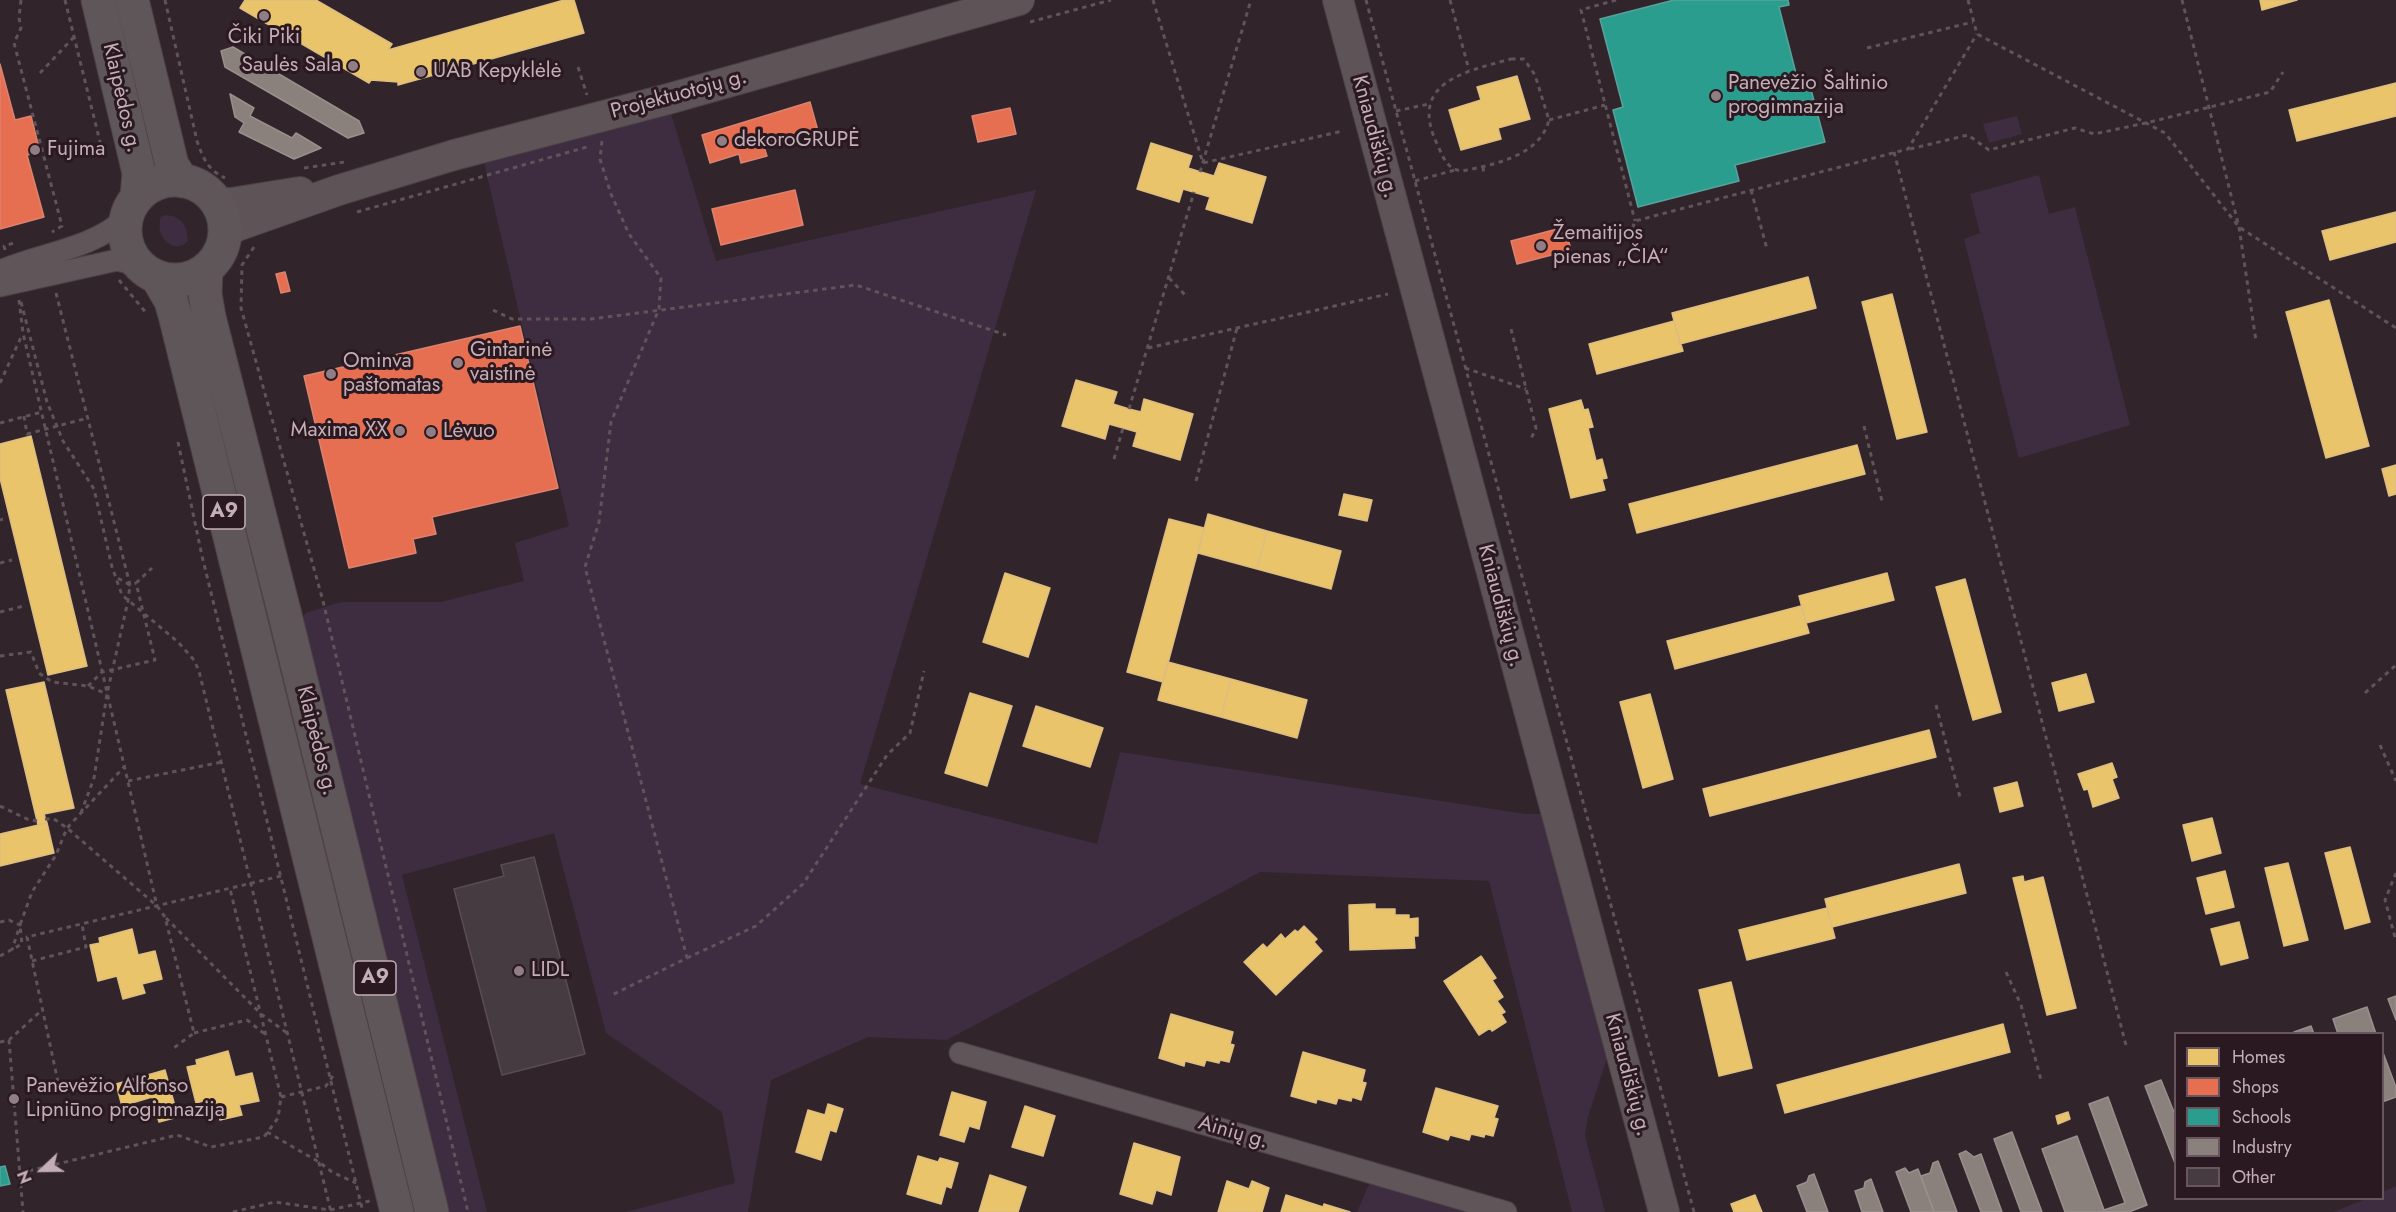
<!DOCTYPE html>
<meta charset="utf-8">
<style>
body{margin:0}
#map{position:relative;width:2396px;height:1212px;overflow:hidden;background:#31252b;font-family:Jost,sans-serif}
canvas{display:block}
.legend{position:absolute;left:2174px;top:1032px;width:210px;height:168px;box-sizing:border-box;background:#2b1921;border:2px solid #68555d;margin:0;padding:8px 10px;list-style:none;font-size:18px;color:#c4aeb6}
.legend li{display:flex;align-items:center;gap:12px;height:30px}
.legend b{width:30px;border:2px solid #68555d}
.north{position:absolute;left:12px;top:1140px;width:60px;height:60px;-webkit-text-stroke:4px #2b1921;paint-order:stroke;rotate:248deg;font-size:16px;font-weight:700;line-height:24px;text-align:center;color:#c4aeb6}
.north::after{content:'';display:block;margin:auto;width:21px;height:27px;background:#c4aeb6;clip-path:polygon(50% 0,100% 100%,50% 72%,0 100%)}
</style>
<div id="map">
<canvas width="2396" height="1212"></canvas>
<ul class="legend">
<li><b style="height:16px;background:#e9c46a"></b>Homes</li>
<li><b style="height:16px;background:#e76f51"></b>Shops</li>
<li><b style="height:16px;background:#2a9d8f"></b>Schools</li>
<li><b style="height:16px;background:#8a817c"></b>Industry</li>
<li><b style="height:16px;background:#463b40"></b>Other</li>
</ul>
<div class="north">N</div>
</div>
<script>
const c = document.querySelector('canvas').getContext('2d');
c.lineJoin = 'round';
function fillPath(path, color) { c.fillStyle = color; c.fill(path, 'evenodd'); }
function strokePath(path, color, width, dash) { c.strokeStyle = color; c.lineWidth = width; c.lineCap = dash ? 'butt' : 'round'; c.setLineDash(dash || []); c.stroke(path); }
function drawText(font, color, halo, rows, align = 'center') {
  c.font = font + ' Jost,sans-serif'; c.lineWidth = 6; c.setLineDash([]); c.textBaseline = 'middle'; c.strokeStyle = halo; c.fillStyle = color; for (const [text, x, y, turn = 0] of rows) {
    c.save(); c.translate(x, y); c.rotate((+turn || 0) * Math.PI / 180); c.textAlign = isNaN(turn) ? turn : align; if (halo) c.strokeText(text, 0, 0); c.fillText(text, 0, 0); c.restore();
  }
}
const green = new Path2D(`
 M670 110 716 261 1036 190 860 784 1097 844 1120 752 1526 814H1542L1608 1055 1588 1117 1585 1136 1605 1212H1572L1489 881 1260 872 947 1040 868 1037 771 1080 748 1212H626L735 1183 722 1112 606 1033 554 833 402 875 487 1212H445L298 625 306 613 341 602H441L524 581 515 543 569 526 484 163Z
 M2017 116 2022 134 1989 143 1983 124Z
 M2039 175 2049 214 2075 207 2130 425 2019 458 1964 239 1980 233 1970 194Z
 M166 215C183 217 187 226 188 241 173 257 154 234 161 217Z
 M1370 1182 1470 1212H1357Z
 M2396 1186V1212H2333L2366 1199 2382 1198 2383 1192Z`);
const homes = new Path2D(`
 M245 0H316L392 44 388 50 564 0H574L584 33 398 85V82L371 80 369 83 240 8Z
 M2260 0H2297L2262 10Z
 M1517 76 1530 119 1498 128 1501 139 1461 150 1449 110 1481 100 1477 87Z
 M2396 83V116L2297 141 2289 110Z
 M1151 143 1192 156 1188 168 1214 176 1219 163 1266 177 1252 223 1206 209 1210 197 1183 189 1179 202 1137 189Z
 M2396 212V242L2330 260 2322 231Z
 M1808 277 1816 308 1680 344 1672 313Z
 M1892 294 1927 432 1897 439 1862 302Z
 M2329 300 2369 446 2326 458 2286 312Z
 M1674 321 1683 351 1597 374 1589 344Z
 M1076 380 1117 392 1113 404 1129 409 1141 412 1144 399 1193 414 1180 460 1133 446 1137 432 1109 424 1105 439 1062 426Z
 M1581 400 1584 410 1588 409 1593 427 1588 428 1596 461 1602 459 1607 478 1602 479 1605 490 1571 498 1549 409Z
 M31 436 87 666 48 675 0 478V444Z
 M1857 445 1865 474 1637 533 1629 504Z
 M2396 465V494L2389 496 2382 469Z
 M1344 494 1372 500 1367 521 1339 515Z
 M1208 514 1267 531 1257 569 1198 553Z
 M1169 519 1204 528 1163 682 1127 672Z
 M1267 531 1341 551 1331 589 1257 569Z
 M1005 573 1050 588 1028 657 983 642Z
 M1887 573 1894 600 1806 623 1799 596Z
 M1965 579 2001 712 1973 720 1936 587Z
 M1801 606 1809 633 1675 669 1667 641Z
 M1168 662 1231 679 1221 717 1158 700Z
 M2086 674 2094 702 2059 711 2052 683Z
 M1231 679 1307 700 1297 738 1221 717Z
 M44 682 74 808 44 814 47 823 38 825 6 690Z
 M970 693 1012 706 987 786 945 773Z
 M1650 694 1673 779 1643 788 1620 702Z
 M1036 706 1103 728 1090 767 1023 746Z
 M1929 730 1936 757 1710 816 1703 789Z
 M2112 763 2117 777 2112 779 2119 798 2093 807 2088 789 2084 790 2078 774Z
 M2017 782 2023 806 2000 812 1994 788Z
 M2212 818 2221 853 2192 861 2183 825Z
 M47 823 54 853 0 866V834Z
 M2350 847 2370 922 2345 929 2325 853Z
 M2288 863 2308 940 2284 946 2265 868Z
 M1959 864 1966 893 1832 927 1825 899Z
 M2225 871 2234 907 2206 914 2197 878Z
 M2023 876 2024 882 2043 877 2076 1008 2047 1015 2013 878Z
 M1375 904V909H1395V915H1409V919L1418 918V936H1414L1415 948 1350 950 1349 905Z
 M1827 908 1835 938 1747 960 1739 930Z
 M2239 922 2248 958 2221 965 2211 929Z
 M1304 926 1317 939 1314 942 1322 951 1276 995 1244 962 1263 944 1267 948 1281 934 1285 939 1295 930 1298 932Z
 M132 929 138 955 155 951 162 979 142 984 145 993 123 999 117 976 98 981 90 945 100 943 99 938Z
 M1481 956 1496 978 1492 980 1503 997 1497 1001 1505 1012 1501 1014 1506 1022 1492 1031 1490 1028 1479 1035 1444 981Z
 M1731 982 1752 1068 1719 1076 1699 990Z
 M1171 1014 1233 1032 1230 1044 1234 1045 1229 1062 1220 1060 1219 1063 1206 1060 1204 1066 1185 1061 1184 1066 1159 1058Z
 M2003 1024 2010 1052 1785 1113 1777 1085Z
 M228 1051 235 1077 252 1073 259 1101 239 1105 242 1115 220 1120 214 1098 196 1103 187 1067 197 1065 196 1060Z
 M1303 1052 1365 1070 1362 1082 1366 1083 1361 1100 1352 1097 1351 1101 1338 1098 1336 1104 1317 1099 1316 1103 1291 1096Z
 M165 1070 178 1117 159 1122 152 1097 122 1106 116 1084Z
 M1436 1088 1498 1106 1494 1118 1498 1119 1493 1136 1485 1134 1484 1137 1471 1134 1469 1140 1450 1135 1448 1140 1423 1132Z
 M952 1092 986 1102 979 1129 969 1126 964 1142 940 1135Z
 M828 1104 843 1109 836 1132 830 1130 821 1160 796 1152 808 1110 825 1115Z
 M1025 1106 1055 1116 1043 1156 1012 1147Z
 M2068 1112 2070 1119 2058 1124 2056 1116Z
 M1134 1143 1180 1157 1171 1195 1156 1190 1152 1204 1120 1194Z
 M918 1156 938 1162 940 1158 958 1163 951 1188 946 1186 941 1204 907 1194Z
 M990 1175 1026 1187 1018 1212H979Z
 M1227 1181 1249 1189 1252 1181 1269 1188 1262 1212H1218Z
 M1286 1195 1323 1207 1324 1204 1350 1212H1281Z
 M1755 1195 1762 1212H1734L1731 1204Z`);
const shops = new Path2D(`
 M0 64 15 120 31 116 40 152 27 155 44 217 0 229Z
 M810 102 818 131 764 147 767 156 741 163 739 154 710 163 702 135Z
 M1010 108 1016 134 978 142 972 116Z
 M795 190 803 225 721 245 712 209Z
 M1565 227 1571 250 1517 264 1511 241Z
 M285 272 290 291 281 293 276 274Z
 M520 326 558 488 432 517 436 534 413 539 416 553 349 568 304 376Z`);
const schools = new Path2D(`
 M1674 0H1788L1789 5 1779 7 1799 85 1809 82 1825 142 1735 165 1739 181 1638 207 1613 110 1623 107 1600 19Z
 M5 1166 10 1184 0 1186V1167Z`);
const industry = new Path2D(`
 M233 47 359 121 364 133 348 138 225 67 221 51Z
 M230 94 254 108 250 116 292 138 296 133 321 148 294 159 239 132 244 123 235 117Z
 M2396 996V1020L2388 999Z
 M2367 1007 2376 1034H2338L2333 1019Z
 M2311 1026 2314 1034H2295L2294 1032Z
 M2382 1050 2396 1087V1097L2382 1102Z
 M2161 1080 2176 1117V1166L2145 1086Z
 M2108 1097 2147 1205 2129 1212H2065L2042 1149 2077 1136 2104 1210 2125 1203 2089 1104Z
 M2012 1132 2042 1212H2021L1994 1139Z
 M1966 1151 1974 1157 1981 1154 2002 1212H1981L1959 1154Z
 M1938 1161 1957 1212H1934L1921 1176 1930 1173 1933 1163Z
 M1905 1168 1909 1173 1918 1169 1934 1212H1911L1896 1172Z
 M1814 1174 1828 1212H1807L1797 1186 1807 1182 1809 1176Z
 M1871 1179 1883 1212H1862L1855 1191 1864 1188 1865 1182Z`);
const building = new Path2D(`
 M534 857 585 1054 502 1075 454 889 504 876 501 865Z`);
const path = new Path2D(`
 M21 0 19 18 21 28 14 43 62 226 52 232
 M65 0 103 154
 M165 0 197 141C203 158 208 170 225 178
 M1153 0 1203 163 1343 131
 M1366 0 1694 1212
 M1450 0 1469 70
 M1616 0 1581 10 1635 221
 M1968 0 1977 34 2165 133 2239 227 2396 328
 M2182 0 2239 227 2256 341
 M1030 22 1111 0
 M1867 48 1973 22
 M1511 59H1524L1535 75 1549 120C1540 156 1493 165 1462 171 1447 169 1444 159 1438 146 1407 83 1463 72 1511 59Z
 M578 67 587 95
 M40 73 74 37
 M1396 111 1429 104
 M1549 120 1605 105
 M602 141 600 159 611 194 629 234 661 278 659 309 611 422 599 522 585 567 687 958 612 995
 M1910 149 1968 135 1989 150 2075 128 2094 134 2146 123 2270 92 2283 72
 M1894 152 2127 1049
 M1483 167 1484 176
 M304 168 345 162
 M1200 172 1251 0
 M1415 181 1455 170
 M1751 190 1767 249
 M357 212 587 147
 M1611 240 1630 235 1635 221 1908 149 1977 34
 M254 247 242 265 241 308 323 601 468 1212
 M5 250 4 246 17 242
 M1169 278 1186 296
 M119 280 147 314
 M56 293 130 585 136 583
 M19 300 23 333 157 906
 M21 302 47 402 63 441 94 489 112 567 122 595 178 642 194 660 199 671 331 1212
 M493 310 512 319H591L856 285 1006 335
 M1511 329 1536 428 1530 441
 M1148 348 1388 294
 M1465 368 1526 389
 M0 383 22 335
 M1129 409 1194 192
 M24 416 27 434 88 418
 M0 423 42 412
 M1864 426 1882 501
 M178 442 202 556 363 1212
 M1114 459 1123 428
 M1196 481 1237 328
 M0 520 3 519
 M0 563 12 560
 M136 583 152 568
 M0 612 24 606
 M0 656 31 652 39 673 52 682 88 686 107 694
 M88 686 102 672 155 660 136 583
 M2365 693 2396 665
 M1936 705 1961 801
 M2380 745 2396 781
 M128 781 222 762
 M0 806 27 819 37 821
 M81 813 94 778 107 694 128 601 130 585 116 577
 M45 819H54L67 828 157 906 165 917 194 1033 171 1050
 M2396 873 2385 900 2396 941
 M166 918 261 1014 287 1033
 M0 922 9 920 20 925 12 950
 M0 956 22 944 20 925 32 892 56 855 67 828 125 766
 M687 958 756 926 803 884 887 755 910 733 924 671
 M32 961 86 947 82 924
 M2006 972 2021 1005 2041 1080
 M194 1033 247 1020 266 1035
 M9 1040 23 1212
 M0 1042 9 1040 43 1009
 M58 1082 27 937 281 876
 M281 1097 326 1086 335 1073
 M267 1132 319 1162 332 1172 356 1183
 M20 1173 177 1135 211 1147 264 1137 278 1118 281 1097 230 889
 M233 1212 275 1202 330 1210 370 1201`);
const minor = new Path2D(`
 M0 271C42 253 92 249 126 218
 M0 286 117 260 138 265
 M960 1053 1506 1212`);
const secondary = new Path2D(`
 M1338 0 1664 1212
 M217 203H231L300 192
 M225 233 237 226 339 190 454 155 668 99 1019 0`);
const trunk = new Path2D(`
 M98 0 139 173 137 197
 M132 0 172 165 182 181
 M125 230a50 50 0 1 1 100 0a50 50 0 1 1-100 0Z
 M206 269 205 294 209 317 284 611 432 1212
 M157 277 171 301 175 315 397 1212`);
const markers = [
 [264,16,6,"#917e85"],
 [353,66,6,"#917e85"],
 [421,72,6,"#917e85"],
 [1716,96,6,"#917e85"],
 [722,141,6,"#917e85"],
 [35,150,6,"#917e85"],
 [1541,246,6,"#917e85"],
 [458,363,6,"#917e85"],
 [331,374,6,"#917e85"],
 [400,431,6,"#917e85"],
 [431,432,6,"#917e85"],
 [519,971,6,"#917e85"],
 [14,1099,6,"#917e85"]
];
const shields = [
 [224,512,42],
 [375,978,42]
];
const shieldNames = [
 ["A9",224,512],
 ["A9",375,978]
];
const poiNames = [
 ["Čiki Piki",264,38,"center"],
 ["Saulės Sala",341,66,"right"],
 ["UAB Kepyklėlė",433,72],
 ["Panevėžio Šaltinio",1728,84],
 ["progimnazija",1728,108],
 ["dekoroGRUPĖ",734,141],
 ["Fujima",47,150],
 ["Žemaitijos",1553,234],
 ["pienas „ČIA“",1553,258],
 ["Gintarinė",470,351],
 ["vaistinė",470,375],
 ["Ominva",343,362],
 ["paštomatas",343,386],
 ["Maxima XX",388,431,"right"],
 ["Lėvuo",443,432],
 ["LIDL",531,971],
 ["Panevėžio Alfonso",26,1087],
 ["Lipniūno progimnazija",26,1111]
];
const streetNames = [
 ["Projektuotojų g.",679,95,-15],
 ["Klaipėdos g.",121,98,77],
 ["Kniaudiškių g.",1374,137,75],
 ["Kniaudiškių g.",1500,606,75],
 ["Klaipėdos g.",316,741,76],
 ["Kniaudiškių g.",1627,1075,75],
 ["Ainių g.",1233,1133,16]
];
fillPath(green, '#3e2c41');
fillPath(homes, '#e9c46a');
strokePath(homes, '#debd81', 1.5);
fillPath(shops, '#e76f51');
strokePath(shops, '#dc826f', 1.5);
fillPath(schools, '#2a9d8f');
strokePath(schools, '#58a29b', 1.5);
fillPath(industry, '#8a817c');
strokePath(industry, '#9b8e8d', 1.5);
fillPath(building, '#463b40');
strokePath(building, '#5a4d52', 1.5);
strokePath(minor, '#4b4145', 23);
strokePath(secondary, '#4b4044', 32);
strokePath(trunk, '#4d4246', 35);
strokePath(path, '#5f545a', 3, [4.5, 4.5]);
strokePath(minor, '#605559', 21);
strokePath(secondary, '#5e5458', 30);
strokePath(trunk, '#5e5659', 33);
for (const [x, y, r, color] of markers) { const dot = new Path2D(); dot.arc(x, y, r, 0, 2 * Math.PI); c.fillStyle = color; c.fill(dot); strokePath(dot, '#2b1921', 2); }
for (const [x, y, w] of shields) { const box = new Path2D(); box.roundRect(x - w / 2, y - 17, w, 34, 4.5); c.fillStyle = '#2b1921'; c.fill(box); strokePath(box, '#c4aeb6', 1.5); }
drawText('bold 20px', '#c4aeb6', null, shieldNames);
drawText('21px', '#c4aeb6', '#2b1921', poiNames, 'left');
drawText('21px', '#c4aeb6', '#2b1921', streetNames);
</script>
